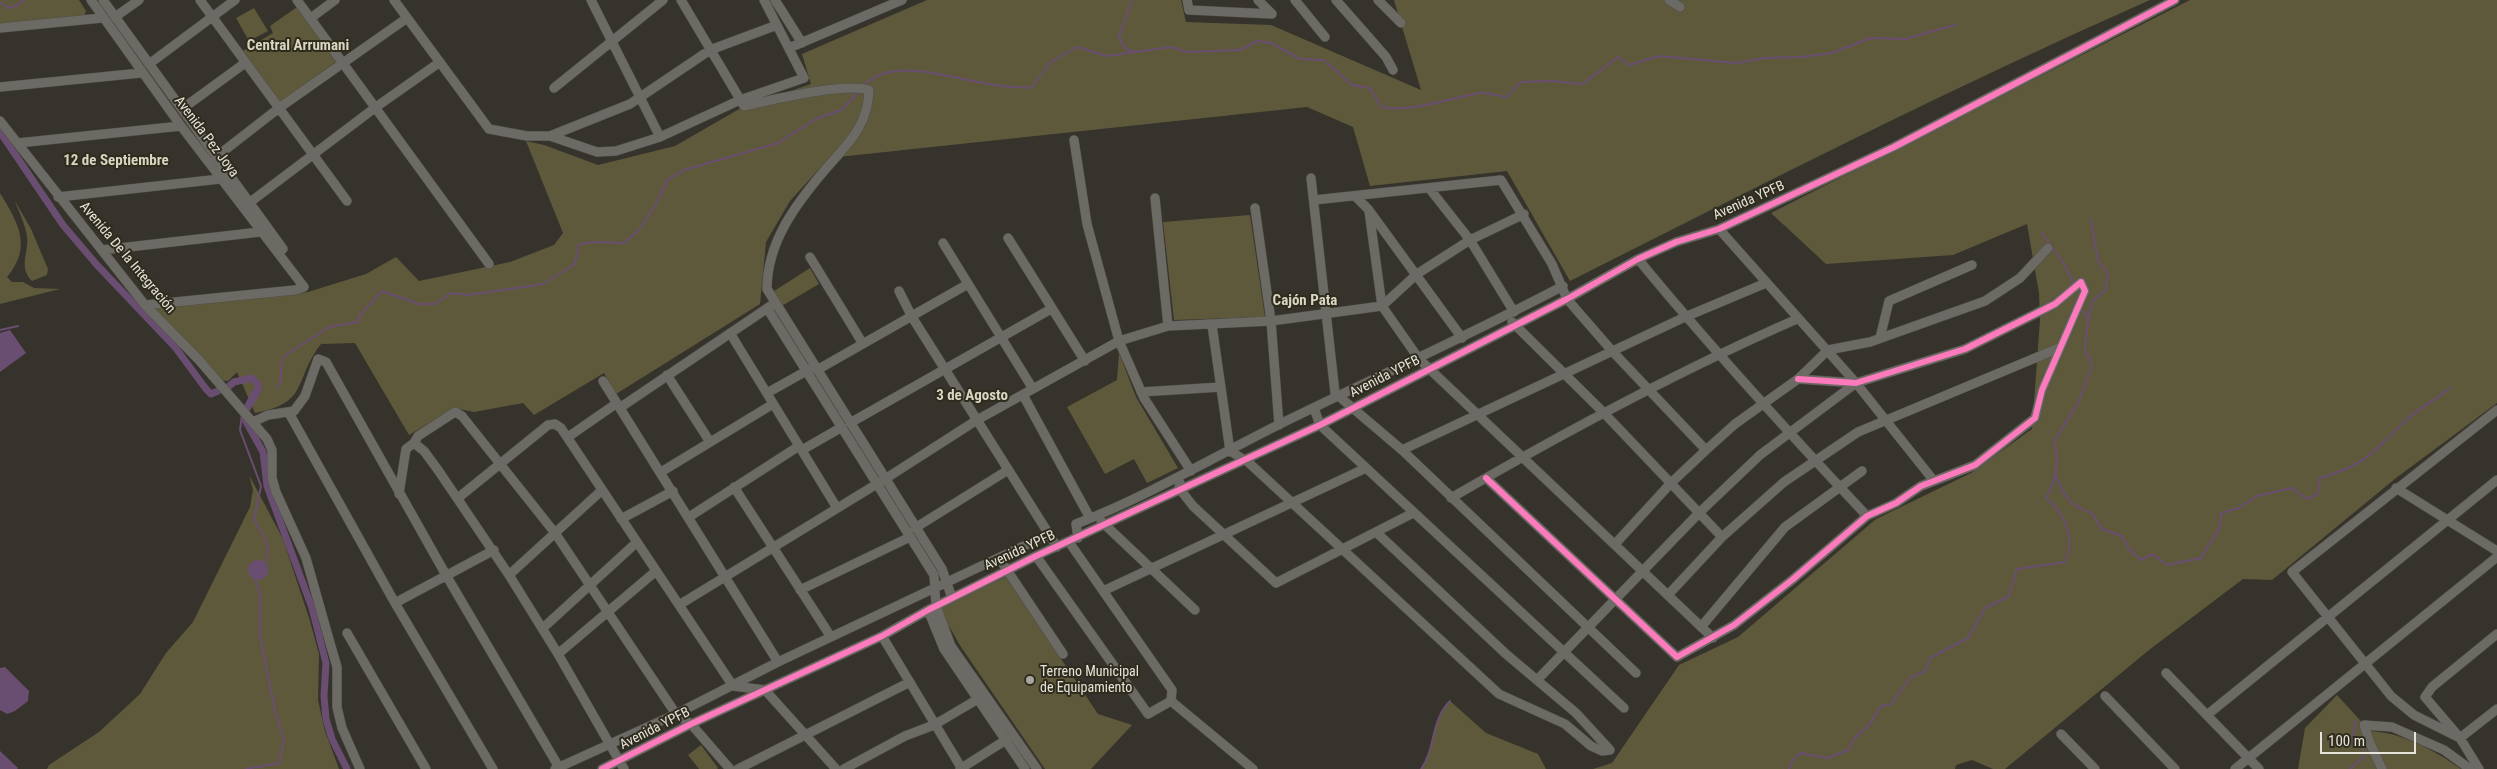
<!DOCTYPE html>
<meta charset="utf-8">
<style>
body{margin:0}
#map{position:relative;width:2497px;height:769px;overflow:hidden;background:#35332b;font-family:"Roboto Condensed",sans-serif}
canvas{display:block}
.scale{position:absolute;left:2320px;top:732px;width:96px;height:22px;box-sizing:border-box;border:2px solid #e5e3da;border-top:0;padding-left:6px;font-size:15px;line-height:18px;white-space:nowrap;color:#e5e3da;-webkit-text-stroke:4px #2f2c1d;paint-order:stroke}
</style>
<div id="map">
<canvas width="2497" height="769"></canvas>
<div class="scale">100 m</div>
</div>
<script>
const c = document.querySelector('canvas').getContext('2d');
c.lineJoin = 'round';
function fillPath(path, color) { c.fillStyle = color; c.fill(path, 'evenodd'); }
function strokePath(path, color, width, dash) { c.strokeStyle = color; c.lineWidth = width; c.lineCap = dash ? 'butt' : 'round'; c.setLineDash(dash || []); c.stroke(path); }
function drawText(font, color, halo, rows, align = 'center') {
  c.font = font + ' "Roboto Condensed",sans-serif'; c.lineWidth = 4; c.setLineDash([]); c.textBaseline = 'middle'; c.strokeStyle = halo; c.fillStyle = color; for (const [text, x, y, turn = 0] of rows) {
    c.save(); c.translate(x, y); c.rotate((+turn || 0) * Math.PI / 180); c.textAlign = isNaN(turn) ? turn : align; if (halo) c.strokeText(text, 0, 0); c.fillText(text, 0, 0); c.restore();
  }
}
const green = new Path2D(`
 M0 0H79L86 11 84 17 0 26Z
 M927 0H1181L1186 22 1271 25 1421 90 1394 0H2150C1953 87 1762 184 1570 281L1507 171 1370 186 1353 127 1307 107 829 158 790 201 766 242 760 304 616 394 604 373 534 415 523 403 474 412 454 408 409 435 355 343 321 344C293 380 310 403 255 413L237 372 228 381 221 380 152 308 308 292 366 274 396 257 419 281 510 262 554 245 563 233 526 141 544 145 598 165 675 146 741 108 811 84 802 54Z
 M2190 0H2497V403L2396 478 2272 580 2243 579 2149 650 2005 769H1993L1972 760 1956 765 1955 769H1593L1612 763 1679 665 1738 637 1876 519 1971 473 2032 429 2040 320 2039 293 2027 224 1953 255 1826 264 1771 213Z
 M297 7 337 61 279 103 241 52 273 33 270 26Z
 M254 8 268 31 249 41 236 18Z
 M0 193C19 224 32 247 7 277L12 282H23L34 288 60 289 0 304Z
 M15 201 31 229 48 269 47 275 32 281C18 266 29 254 27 236 25 224 19 212 15 201Z
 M1250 215 1265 317 1174 320 1163 222Z
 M810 268 819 284 780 307 771 293Z
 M1119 353 1136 397 1178 468 1147 483 1134 459 1105 474 1067 407 1117 380Z
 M249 475 283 539 310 621 319 654 318 700 325 731 339 769H47L49 765 99 732 140 694 166 653 193 622 250 507 253 490Z
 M1006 577 1098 714 1132 725 1091 769H1045L961 647 938 607Z
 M2337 695 2370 731C2403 733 2434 750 2461 769H2298L2305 728Z
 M1450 701 1486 733 1538 754 1546 769H1421C1436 749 1430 721 1450 701Z
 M701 745 718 768 717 769H699L688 755Z`);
const water = new Path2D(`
 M10 330 26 353 0 372V333Z
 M248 570a10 10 0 1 1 20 0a10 10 0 1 1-20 0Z
 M5 667 29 691 28 701 15 711 7 714 0 710V668Z
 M0 751 18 768 17 769H0Z`);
const stream = new Path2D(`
 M1132 0 1119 37 1125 48 1135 52
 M0 2 8 8 18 5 24 0
 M863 86C891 55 954 79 989 84 1003 87 1017 87 1031 88L1051 62 1077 47 1107 56 1171 47 1187 52 1240 50 1257 41 1271 43 1300 59 1324 60 1352 85 1370 88 1381 107C1408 113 1452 98 1480 93 1488 92 1498 96 1506 97L1521 82 1551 81 1583 84 1618 57 1629 65 1659 56 1736 63 1765 58 1802 57 1832 53 1870 38 1905 39 1955 25
 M2042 233 2064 264 2074 284
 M2088 318 2093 301 2105 290 2108 274 2098 261 2091 219
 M0 330 18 326
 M277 387 281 381V365L284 356 329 327 358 322 360 315 382 291 419 304H435L451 293 469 295 543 284 575 264 579 244 597 242 624 243 638 231 655 206 667 180 684 170 778 143 816 119 841 110 858 92
 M244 408 253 391
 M242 415 240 430 261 486 254 520C263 534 273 548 265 564
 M2056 477C2064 496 2071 507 2092 513L2102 529 2122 536 2129 549 2141 560 2152 554 2167 565 2201 558 2220 527 2221 513 2239 508 2257 496 2292 488 2307 499 2318 494 2320 478C2364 465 2372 454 2403 423 2415 410 2436 400 2450 388
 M246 769 279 763 284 740 275 711 260 635V594L255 579
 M1421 769C1436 749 1430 721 1450 701
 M1789 769 1792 761 1800 753 1828 758 1848 750 1855 738 1870 724 1881 706 1890 705 1910 678 1925 671 1930 658 1968 638 1985 608 2008 597 2017 569 2065 562C2076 539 2065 513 2046 498 2056 480 2060 461 2054 441L2077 405 2092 366 2085 350 2088 319 2082 309
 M2350 769 2365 756 2362 745 2352 739 2356 720`);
const canal = new Path2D(`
 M0 132 63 225 97 265 175 347 206 389 211 394 218 391
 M227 388 234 382 252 378 258 384C259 397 245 405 244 418L263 452 267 486 312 608 326 663 324 696 326 719 332 739 347 769`);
const minor = new Path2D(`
 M91 0 181 126 304 287 295 290 145 305
 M103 0 283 249
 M200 0 347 201
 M297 0 489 264
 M394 0 489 129 527 136H550L630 104 710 50 777 25
 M591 0 660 137
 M681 0 744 106C771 100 845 82 869 90 868 127 847 144 824 171 795 205 767 243 767 289L942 569 952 598
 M775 0 802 43
 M1187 0 1189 10 1272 14
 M1258 0 1272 14
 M1295 0 1325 37
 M1336 0 1386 57 1393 70
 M1378 0 1401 23
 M1669 0 1680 7
 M115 17 139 0
 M311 18 335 0
 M0 28 102 18
 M789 48 902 0
 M149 64 235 0
 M0 87 141 73
 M554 88 663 0
 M182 109 245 63
 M0 121 145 305 199 360 267 439 272 450V478L276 492 306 558 330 643 337 667V707L342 728 360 769
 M550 136 597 152 616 151 660 137 740 100 804 78 764 0
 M1074 140 1087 224 1119 341 1144 398 1191 471
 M18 143 181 126
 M216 157 279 108 407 18
 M1311 178 1335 393 1402 450 1636 673
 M1429 188 1470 240 1514 312
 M58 197 220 179
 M1356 197 1368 209 1462 338
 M1155 198 1168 326
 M1314 200 1501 180 1552 264 1567 299 1613 352 1706 450
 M249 203 376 107 440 62
 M1255 208 1271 321 1279 425
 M1369 211 1382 306
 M1719 229 1856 383 1934 481
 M1008 238 1085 361
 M943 243 1033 389
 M102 250 260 232
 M810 257 863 344
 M1638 259C1711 348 1788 432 1867 516
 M899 291 912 317 1057 547
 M1382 306 1417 274 1470 240 1524 214
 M767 308 934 575 936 606 951 646 1037 769
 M1512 322 1602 411 1722 537
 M1212 325 1230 451 1248 462 1499 694 1565 724 1591 746 1602 751 1610 750
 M730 333 837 508
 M1880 338 1889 301 1972 265
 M817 370 968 284
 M667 375 710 442
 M603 381 778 662
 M1141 392 1221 387
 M767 393 810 369
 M1023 395 1090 518
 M621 407 772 305
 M1314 408 1320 425 1624 708
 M289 413 395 603 493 769
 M253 422 268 415 294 411 305 396 318 359 326 362 446 575 560 769
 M850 423 1051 309
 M568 437 617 403
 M414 443 418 436 455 412 462 416 555 533 676 714 691 724 730 769
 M802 450 842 427
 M1402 450 1685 317 1766 283
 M661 472 773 404
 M1486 478 1677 657 1734 625 1792 580 1867 516 1896 503 1921 486 1975 465 2035 418 2042 390 2085 291 2081 282 2055 304 1965 349 1856 383 1798 379
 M1180 483 1179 488 1193 506 1276 583 1413 513
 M734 487 831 637
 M2396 488 2497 551
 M399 494 406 449 414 443 424 451 438 470 509 575 558 654 624 769
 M458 498 548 425 555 424 561 428 733 686
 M1451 498C1563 433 1678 371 1797 319
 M689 517 799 446
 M621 519 673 491
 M1101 521 1195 610
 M915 528 1008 470
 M1376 532 1506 654 1576 713 1610 750
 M1078 538 1076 524C1146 497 1212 458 1280 424 1374 378 1470 335 1563 286
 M1069 542 1172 690 1171 701 1253 769
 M1616 543 1671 483 1706 450 1735 424 1798 379 1828 350 1870 342 1985 301 2020 278 2048 248
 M1036 556 1148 714 1171 701
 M999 558 1063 654
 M509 575 601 491
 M800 590 910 537
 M1103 591 1366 468
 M1668 595 1722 537 1784 482 1858 432 2059 348
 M395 603 494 550
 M679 605 885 479 977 420 1119 341 1168 326 1271 321 1382 306 1419 359 1713 638
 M928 610 944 649 1025 769
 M1701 627 1785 527 1862 471
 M543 628 637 542
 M347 633 426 769
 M2497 634 2432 687 2425 697 2460 738 2497 709
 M882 636 962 769
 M558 654 656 571
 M2166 673 2259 769
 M1537 680 1699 513 1760 455 1856 383
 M733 686 765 690 836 769
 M2105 696 2175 769
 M2207 715 2497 480
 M2061 734 2095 769
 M555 769 676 714 778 662 1049 534
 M602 769 691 724 882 636 928 610 1036 556 1320 425 1567 299 1638 259 1676 242 1719 229 1894 147 2175 0
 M738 769 910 682
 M844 769 905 736 934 725 983 696
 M960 769 1009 738
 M2235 769 2497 557
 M2382 769 2370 743 2364 725 2392 727 2444 750 2470 769
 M2479 769 2460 738 2414 715 2391 696 2292 572 2497 410`);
const cycleway = new Path2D(`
 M1486 478 1677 657 1734 625 1792 580 1867 516 1896 503 1921 486 1975 465 2035 418 2042 390 2085 291 2081 282 2055 304 1965 349 1856 383 1798 379
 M602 769 691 724 882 636 928 610 1036 556 1320 425 1567 299 1638 259 1676 242 1719 229 1894 147 2175 0`);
const markers = [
 [1030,680,5,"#a7a59d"]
];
const streetNames = [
 ["Avenida Pez Joya",206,137,53],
 ["Avenida YPFB",1749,201,-24],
 ["Avenida De la Integración",127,258,50],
 ["Avenida YPFB",1385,377,-27],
 ["Avenida YPFB",1020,551,-25],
 ["Avenida YPFB",655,729,-27]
];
const poiNames = [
 ["Terreno Municipal",1040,672],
 ["de Equipamiento",1040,688]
];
const neighbourhoodNames = [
 ["Central Arrumani",298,46],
 ["12 de Septiembre",116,161],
 ["Cajón Pata",1305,301],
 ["3 de Agosto",972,396]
];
fillPath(green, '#5f593b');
fillPath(water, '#6a4e72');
strokePath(stream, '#6a4e72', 2);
strokePath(canal, '#6a4e72', 7);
strokePath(minor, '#504f48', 10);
strokePath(minor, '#6c6a64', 9);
strokePath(cycleway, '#fd7abc', 6);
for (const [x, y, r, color] of markers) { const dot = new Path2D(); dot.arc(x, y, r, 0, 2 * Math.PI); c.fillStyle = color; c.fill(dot); strokePath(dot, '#2f2c1d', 2); }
drawText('14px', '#e5e3da', '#2f2c1d', streetNames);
drawText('14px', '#e5e3da', '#2f2c1d', poiNames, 'left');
drawText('bold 15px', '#d8d5c2', '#2f2c1d', neighbourhoodNames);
</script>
